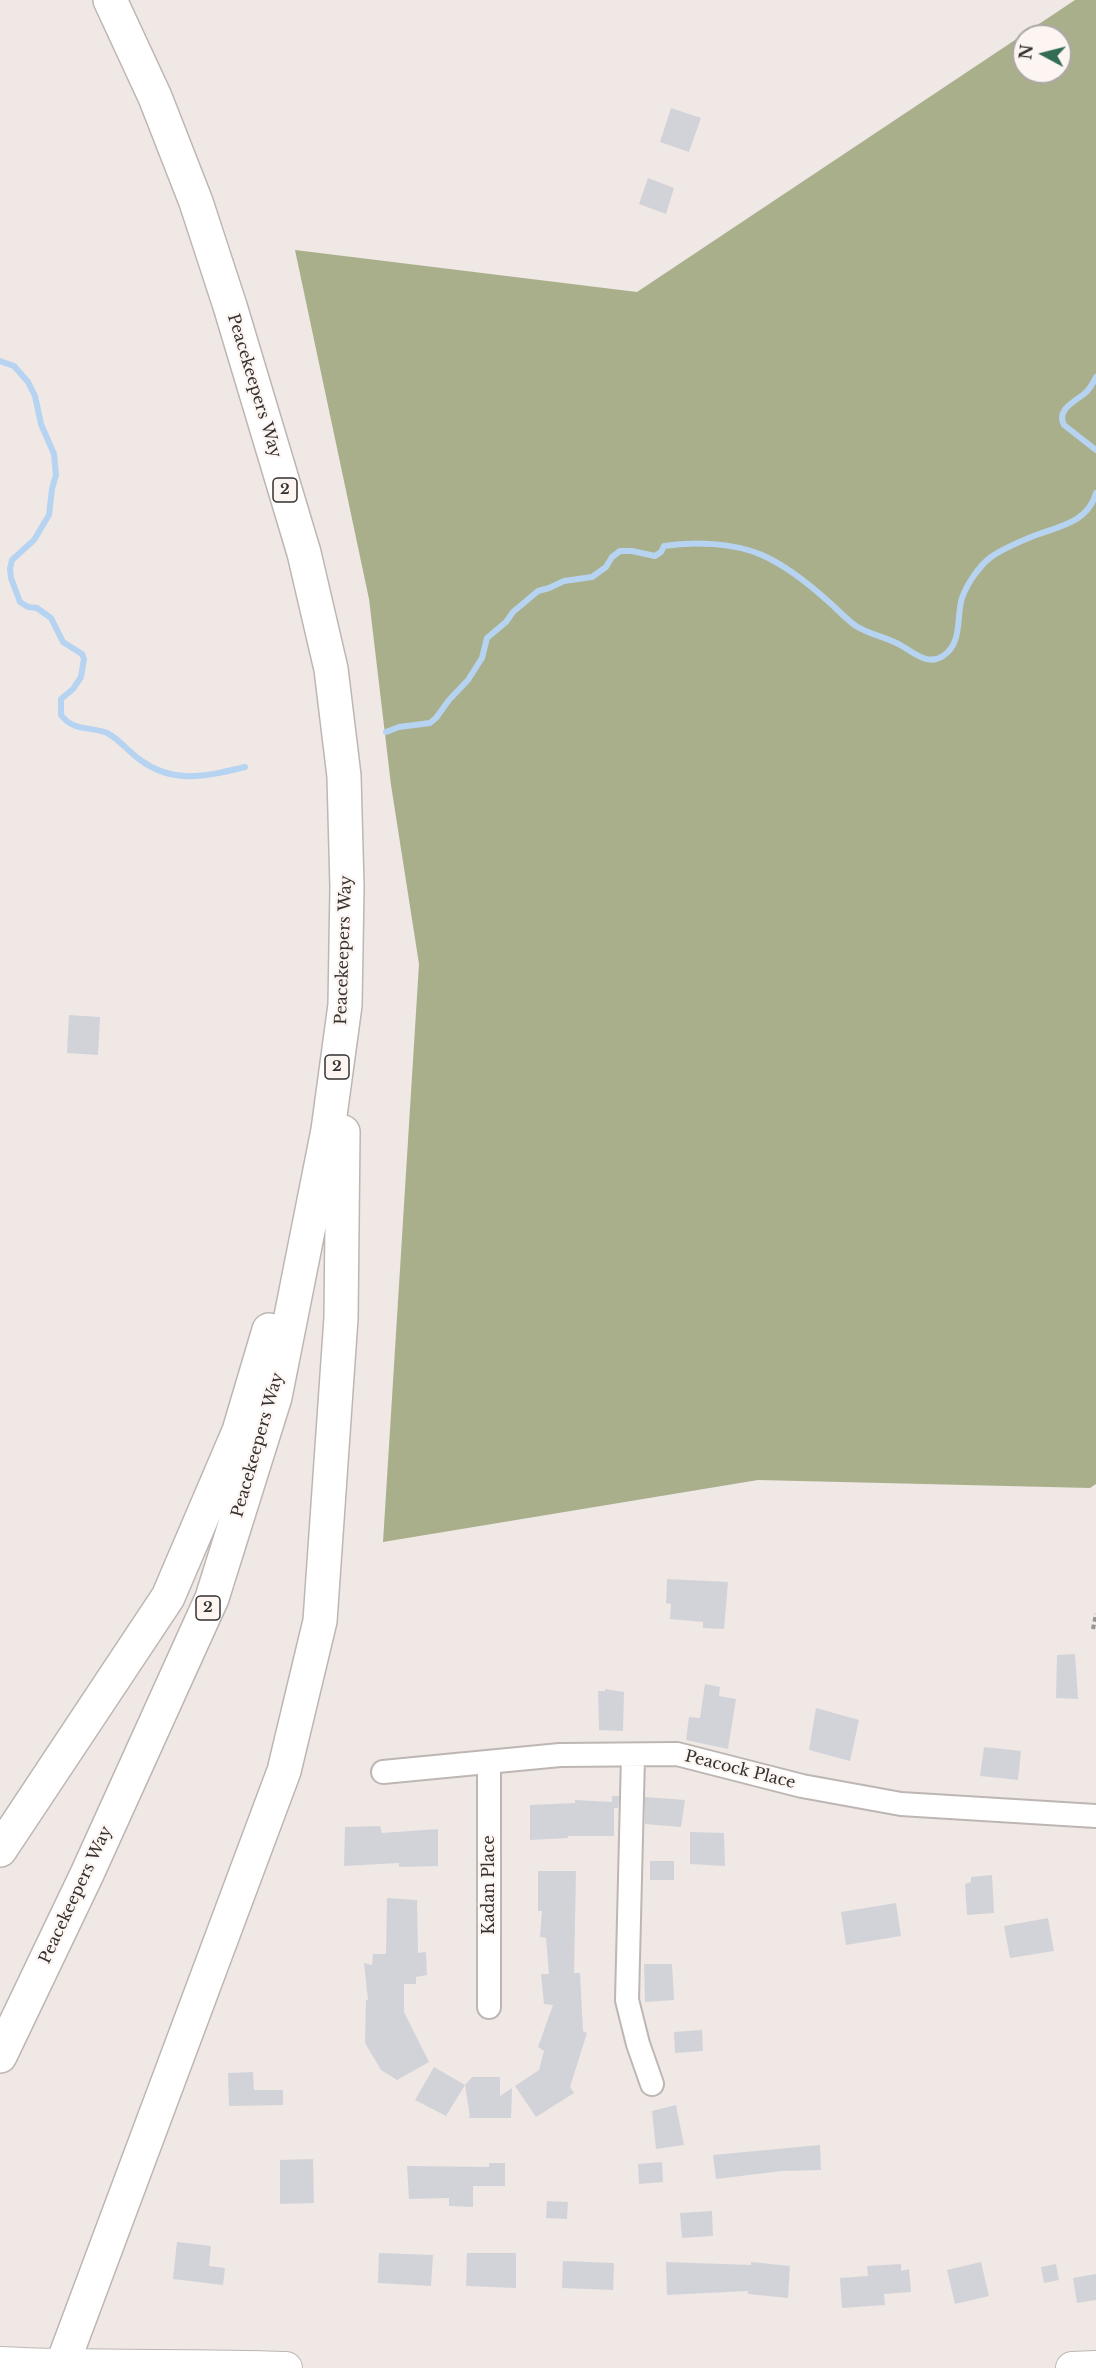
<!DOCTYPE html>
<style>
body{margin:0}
#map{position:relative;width:1096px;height:2368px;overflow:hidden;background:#efe8e5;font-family:"Libre Baskerville",serif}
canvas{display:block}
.north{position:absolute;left:1012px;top:24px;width:60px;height:60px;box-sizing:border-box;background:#fcf5f2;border:2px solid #aca7a4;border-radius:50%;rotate:277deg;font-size:16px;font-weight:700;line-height:24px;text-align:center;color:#343130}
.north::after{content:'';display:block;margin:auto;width:21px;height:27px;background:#336c55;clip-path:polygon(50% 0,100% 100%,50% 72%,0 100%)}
</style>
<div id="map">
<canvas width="1096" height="2368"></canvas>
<div class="north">N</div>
</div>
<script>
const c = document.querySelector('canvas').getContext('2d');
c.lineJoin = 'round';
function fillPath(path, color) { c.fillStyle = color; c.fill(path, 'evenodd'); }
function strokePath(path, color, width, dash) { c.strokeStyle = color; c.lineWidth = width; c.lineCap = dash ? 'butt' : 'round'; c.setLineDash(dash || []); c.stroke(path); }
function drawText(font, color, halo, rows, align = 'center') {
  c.font = font + ' "Libre Baskerville",serif'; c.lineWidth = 4.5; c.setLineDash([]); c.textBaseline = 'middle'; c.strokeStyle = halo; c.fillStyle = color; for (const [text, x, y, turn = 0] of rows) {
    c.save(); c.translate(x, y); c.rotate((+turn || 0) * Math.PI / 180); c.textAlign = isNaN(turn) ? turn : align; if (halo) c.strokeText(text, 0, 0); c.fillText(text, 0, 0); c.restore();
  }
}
const forest = new Path2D(`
 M1075 0H1096V1484L1090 1488 758 1480 383 1542 419 964 391 785 369 599 295 250 637 292ZM1024 36H1060V72H1024Z`);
const stream = new Path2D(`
 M0 361 14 366 28 382 35 396 41 424 54 454 56 475 52 489 49 515 34 540 12 560 10 569 11 578 20 602 28 607 37 608 51 618 63 642 82 654 84 659 81 677 73 689 61 699V715C74 732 90 726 107 733 119 739 128 751 139 759 173 785 207 776 245 767
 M1096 377C1093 383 1089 390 1084 394 1074 402 1056 410 1064 425L1096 450
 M386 732 399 727 430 723 436 718 449 700 468 680 482 658 487 638 506 622 513 612 538 591 549 588 564 581 592 577 606 567 612 557 620 551H632L655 556 661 552 664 546C692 541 735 543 762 555 787 566 809 584 829 602 838 610 846 619 856 626 870 635 887 637 902 646 914 653 928 666 943 656 963 643 956 617 962 598 967 584 979 566 991 557 1004 548 1021 541 1036 535 1060 526 1088 522 1096 493`);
const building = new Path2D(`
 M671 108 701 118 689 152 660 142Z
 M648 178 674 188 666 214 639 204Z
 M69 1015 100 1017 98 1055 67 1053Z
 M667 1579 728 1582 724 1629 703 1628V1622L670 1619 671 1604 666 1603Z
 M1075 1654 1078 1699 1056 1698 1057 1655Z
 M705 1684 720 1687 719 1696 736 1699 728 1749 686 1740 689 1717 700 1718Z
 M605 1689 624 1692 623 1731 599 1730 598 1691H605Z
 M816 1708 859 1720 850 1761 809 1750Z
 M984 1747 1021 1751 1018 1780 980 1776Z
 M612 1796H619L618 1808H614V1836H568V1838L530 1840V1805L575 1803V1800L612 1802Z
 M645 1797 685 1800 681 1827 645 1824Z
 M380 1826 382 1833 438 1829V1866L399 1867V1863L344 1866 345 1827Z
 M690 1832 724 1833 725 1866 690 1864Z
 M650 1861H674V1880H650Z
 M538 1871H576L574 1973H580L583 2031 587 2033 570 2087 574 2093 536 2117 515 2086 539 2070 544 2051 538 2047 553 2005 544 2004 541 1974H549L546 1938 540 1937 542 1911H538Z
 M992 1875 994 1913 967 1915 965 1884 971 1882V1877Z
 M387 1898 417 1900 418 1953 426 1952 427 1975 416 1977V1984H404V2012L429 2062 397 2080 381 2070 365 2043 366 2000H368L364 1963 372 1965 373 1954H386Z
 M896 1903 901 1936 846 1945 841 1912Z
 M1048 1918 1054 1951 1010 1958 1004 1926Z
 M644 1964H672L674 2000 645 2002Z
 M702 2030 703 2051 675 2053 674 2032Z
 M434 2067 465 2085 446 2116 415 2100Z
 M253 2072 254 2090H283V2105L229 2106 228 2073Z
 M472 2077H500V2096L512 2088 511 2118H467L470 2117 465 2085Z
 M676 2105 684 2145 656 2149 652 2111Z
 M820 2145 821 2170 782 2171 716 2179 713 2155Z
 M313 2159 314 2203 280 2204V2160Z
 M662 2162 663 2182 639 2184 638 2164Z
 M489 2163H505V2186H473V2207L449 2206V2198L409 2199 407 2166 489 2167Z
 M547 2201 568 2202 567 2219 546 2218Z
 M712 2211 713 2236 682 2238 680 2213Z
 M177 2242 211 2246 209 2266 225 2268 223 2285 173 2279Z
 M379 2253 433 2255 431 2286 378 2283Z
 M467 2253H516V2288L466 2286Z
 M563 2261 614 2263 613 2290 562 2288Z
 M666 2262 751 2265V2262L790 2266 788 2298 748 2294V2291L667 2295Z
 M981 2262 989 2296 955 2304 947 2270Z
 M901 2264V2271L909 2269 911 2292 884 2294 885 2305 842 2308 840 2278 868 2276 867 2266Z
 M1056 2264 1059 2280 1044 2283 1041 2267Z
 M1096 2274V2300L1077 2303 1073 2278Z`);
const path = new Path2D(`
 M1093 1629 1096 1614`);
const street = new Path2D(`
 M633 1756 627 2000 638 2044 652 2084
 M383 1772 560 1755 677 1754 802 1786 901 1804 1096 1816
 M489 2007V1763`);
const secondary = new Path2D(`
 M0 2363C95 2368 190 2364 286 2368
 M1072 2368 1096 2367`);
const highway = new Path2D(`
 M0 1850 168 1597 239 1431 269 1330
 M0 2056 87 1874 212 1598 275 1397 328 1130 345 1005 347 887 344 776 331 669 304 553 230 306 196 202 155 97 110 0
 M61 2368 284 1771 320 1621 341 1318 343 1132`);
const shields = [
 [285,490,24],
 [337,1067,24],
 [208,1608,24]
];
const shieldNames = [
 ["2",285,490],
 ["2",337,1067],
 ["2",208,1608]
];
const streetNames = [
 ["Peacekeepers Way",254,386,73],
 ["Peacekeepers Way",344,950,-88],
 ["Peacekeepers Way",258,1445,-74],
 ["Peacock Place",740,1770,14],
 ["Kadan Place",489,1885,-90],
 ["Peacekeepers Way",76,1895,-65]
];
fillPath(forest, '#aaaf8b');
strokePath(stream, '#b6d3f1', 6);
fillPath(building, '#d2d3d9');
strokePath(street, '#bdb6b3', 26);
strokePath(secondary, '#bdb6b3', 34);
strokePath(highway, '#bdb6b3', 36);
strokePath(path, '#999391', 4, [4.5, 3]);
strokePath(street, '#fff', 22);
strokePath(secondary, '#fff', 32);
strokePath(highway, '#fff', 33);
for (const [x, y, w] of shields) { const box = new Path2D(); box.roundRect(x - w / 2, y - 12, w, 24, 4.5); c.fillStyle = '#fcf5f2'; c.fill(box); strokePath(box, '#343130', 1.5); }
drawText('bold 15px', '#343130', null, shieldNames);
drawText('16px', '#343130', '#fcf5f2', streetNames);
</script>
